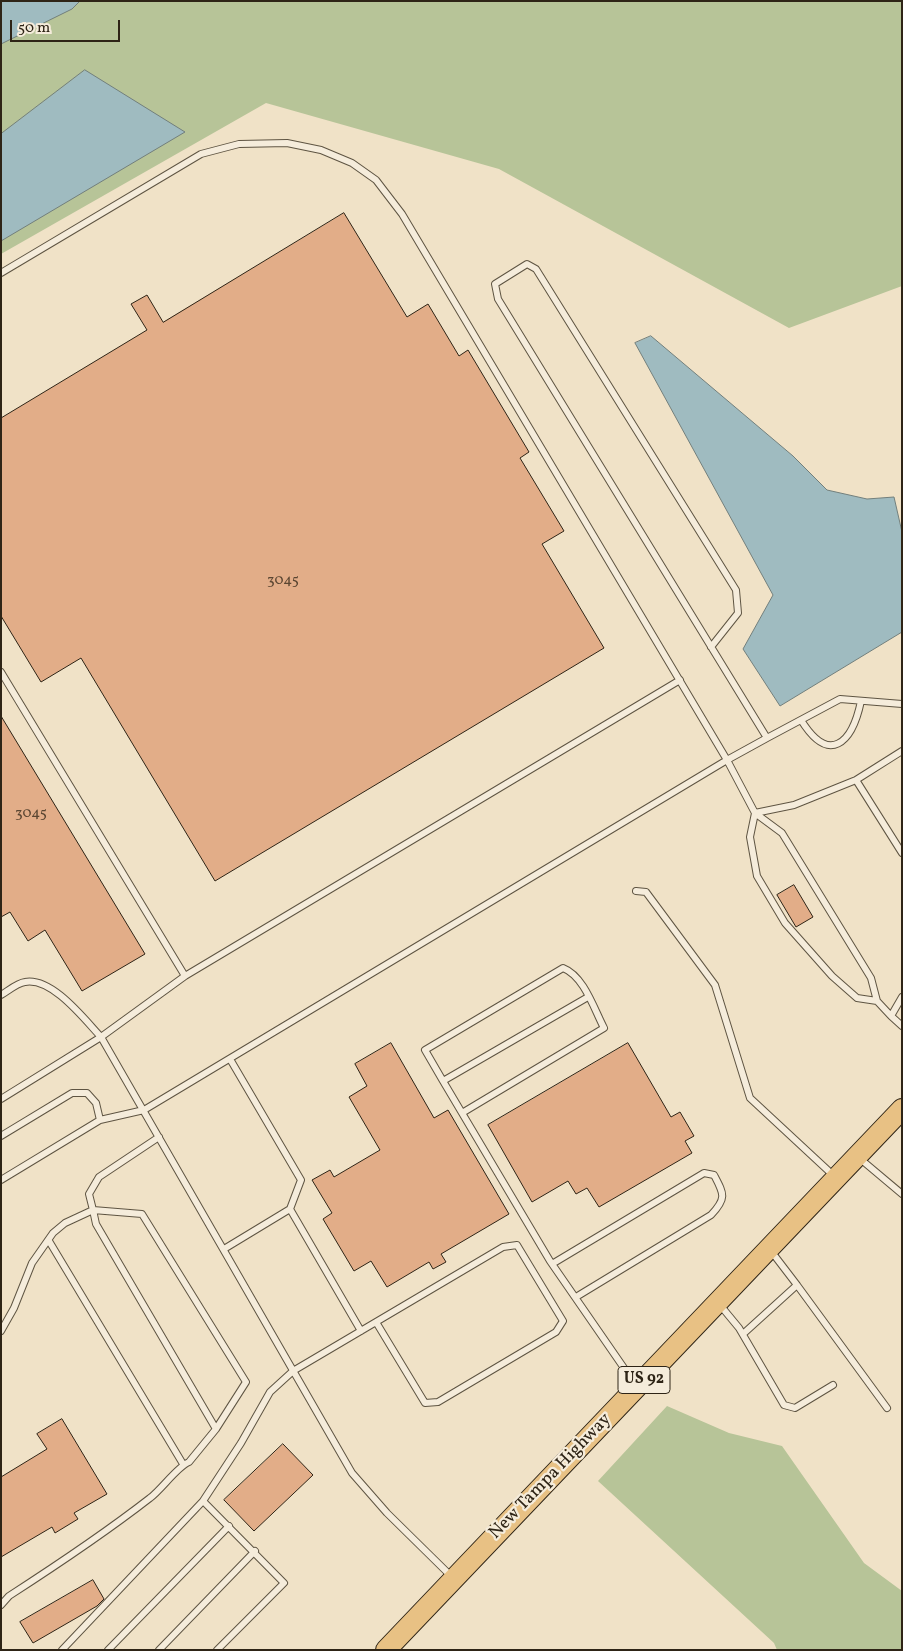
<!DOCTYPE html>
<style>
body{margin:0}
#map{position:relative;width:903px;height:1651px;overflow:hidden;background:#f0e2c7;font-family:Vollkorn,serif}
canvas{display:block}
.frame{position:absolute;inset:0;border:2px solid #2e2416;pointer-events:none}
.scale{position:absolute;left:10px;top:20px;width:110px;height:22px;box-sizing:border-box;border:2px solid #2e2416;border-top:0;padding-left:6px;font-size:15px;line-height:18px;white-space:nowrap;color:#2e2416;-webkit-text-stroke:4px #f5ecdb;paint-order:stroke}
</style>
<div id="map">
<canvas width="903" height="1651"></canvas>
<div class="frame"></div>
<div class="scale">50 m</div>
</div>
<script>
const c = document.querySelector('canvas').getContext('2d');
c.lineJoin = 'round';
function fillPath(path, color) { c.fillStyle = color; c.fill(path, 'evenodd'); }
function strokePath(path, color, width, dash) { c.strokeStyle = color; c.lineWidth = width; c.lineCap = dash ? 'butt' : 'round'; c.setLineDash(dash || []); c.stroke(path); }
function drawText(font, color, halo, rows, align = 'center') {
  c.font = font + ' Vollkorn,serif'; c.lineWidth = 4.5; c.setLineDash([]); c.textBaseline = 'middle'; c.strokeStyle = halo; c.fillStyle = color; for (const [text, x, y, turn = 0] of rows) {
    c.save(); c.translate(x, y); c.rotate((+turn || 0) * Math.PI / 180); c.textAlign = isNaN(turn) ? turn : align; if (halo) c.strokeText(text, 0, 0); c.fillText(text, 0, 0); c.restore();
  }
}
const green = new Path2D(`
 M1 1H902V286L789 328 499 169 266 103 1 254Z
 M667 1406 729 1433 782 1446 864 1563 902 1591V1650H777L774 1643 598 1481Z`);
const water = new Path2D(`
 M1 1H80L72 9 1 44Z
 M85 70 185 132 1 241V134Z
 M651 336 793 456 827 490 867 499 894 497 902 532V632L780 706 743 649 773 595 635 343Z`);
const building = new Path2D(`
 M344 213 407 317 428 304 459 356 468 350 529 452 520 458 564 531 542 544 604 648 215 881 81 658 41 682 1 616V418L147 330 131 304 147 295 163 322Z
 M1 716 145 954 82 991 45 930 28 941 10 912 1 917Z
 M794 885 813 917 796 927 777 895Z
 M391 1043 434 1118 448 1110 509 1214 441 1254 446 1262 433 1269 429 1262 387 1287 371 1261 354 1271 323 1219 332 1213 312 1180 330 1170 334 1177 380 1150 349 1097 367 1086 355 1064Z
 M628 1043 671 1117 680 1112 694 1136 685 1141 692 1153 599 1207 587 1188 576 1194 568 1181 532 1202 488 1125Z
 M62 1419 107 1494 74 1513 78 1519 55 1533 52 1527 1 1557V1477L47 1449 37 1434Z
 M283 1444 313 1475 254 1531 224 1500Z
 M93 1580 104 1599 97 1606 33 1643 20 1622Z`);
const lane = new Path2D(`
 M1 273 201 154 239 144 287 143 321 150 352 163 376 180 402 214 727 760 144 1110 100 1120 1 1180
 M711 647 738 613 736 590 536 269 527 264 495 284 498 299 767 738 840 699 902 704
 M1 672 185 976 680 680
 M801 720C829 765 852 744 861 701
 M767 738 727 760 755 813 794 805 856 780 902 751
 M856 780 902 853
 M636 891 646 892 715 985 750 1098 834 1176
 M185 976 101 1037 352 1473 387 1513 451 1576
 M1 995C8 991 17 983 25 982 52 977 84 1019 101 1037L1 1099
 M902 997 891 1016 902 1026
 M877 1001 857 998 832 976 785 923 757 876 750 837 755 813 782 833 871 978 877 1001 891 1016
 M230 1059 301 1180 290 1209 361 1331
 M443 1081 550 1261 635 1384
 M462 1113 604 1028C594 1009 584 976 563 968L425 1050 443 1081 588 997
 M1 1136 72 1093H87L96 1103 100 1120
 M858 1157 902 1194
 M49 1241 183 1464
 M224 1249 290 1209
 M552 1264 704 1173 714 1175C724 1194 727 1198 711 1215L576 1297
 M797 1285 887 1408
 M720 1305 739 1328 784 1405 795 1408 833 1385
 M1 1331 14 1308 32 1263 53 1233 65 1223 93 1210 89 1194 99 1177 159 1137
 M743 1334 797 1285 771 1251
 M203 1501 284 1583 217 1650
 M1 1605 9 1596C57 1565 105 1533 150 1498 161 1490 178 1466 189 1462L216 1429 246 1382 142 1214 93 1210 96 1224 216 1429
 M62 1650 203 1501 241 1443 270 1392 293 1371 503 1247 517 1245 563 1321 556 1332 438 1402 425 1403 376 1322
 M108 1650 229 1526
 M159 1650 255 1551`);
const primary = new Path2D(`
 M386 1650 902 1109`);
const numberNames = [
 ["3045",283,581],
 ["3045",31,814]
];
const shields = [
 [644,1380,52]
];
const shieldNames = [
 ["US 92",644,1380]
];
const streetNames = [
 ["New Tampa Highway",551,1477,-46]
];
fillPath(green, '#b7c498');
fillPath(water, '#9fbbc0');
strokePath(water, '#727f7c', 1);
fillPath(building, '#e2ad88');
strokePath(building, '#2e2416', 1);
strokePath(lane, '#5e5442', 8);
strokePath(primary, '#2e2416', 22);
strokePath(lane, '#f5ecdb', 6);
strokePath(primary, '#e8c184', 20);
drawText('15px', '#5b4632', null, numberNames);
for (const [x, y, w] of shields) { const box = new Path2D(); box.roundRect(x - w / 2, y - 13.5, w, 27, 4); c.fillStyle = '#f5ecdb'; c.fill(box); strokePath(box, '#2e2416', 1); }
drawText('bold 16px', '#2e2416', null, shieldNames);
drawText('18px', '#2e2416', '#f5ecdb', streetNames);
</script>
